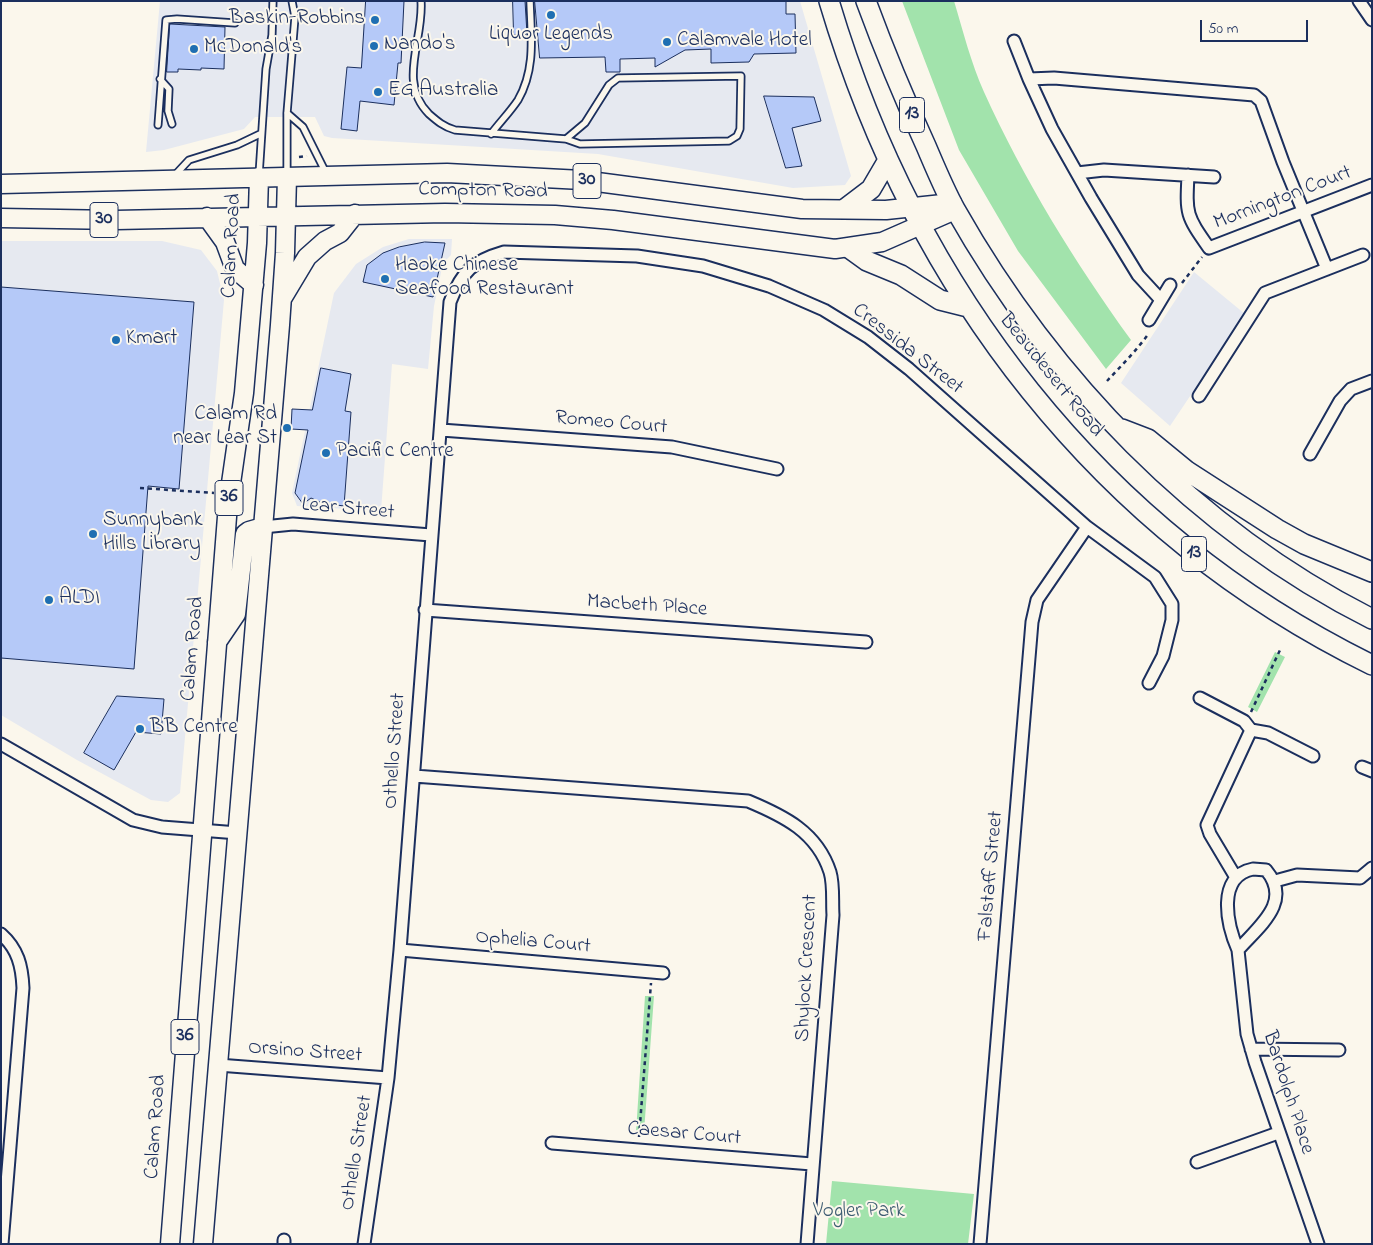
<!DOCTYPE html>
<style>
body{margin:0}
#map{position:relative;width:1373px;height:1245px;overflow:hidden;background:#fbf7ec;font-family:"Indie Flower",sans-serif}
canvas{display:block}
.frame{position:absolute;inset:0;border:2px solid #1b2f5e;pointer-events:none}
.scale{position:absolute;left:1200px;top:20px;width:108px;height:22px;box-sizing:border-box;border:2px solid #1b2f5e;border-top:0;padding-left:6px;font-size:15px;line-height:18px;white-space:nowrap;color:#1b2f5e;-webkit-text-stroke:4px #fbf7ec;paint-order:stroke}
</style>
<div id="map">
<canvas width="1373" height="1245"></canvas>
<div class="frame"></div>
<div class="scale">50 m</div>
</div>
<script>
const c = document.querySelector('canvas').getContext('2d');
c.lineJoin = 'round';
function fillPath(path, color) { c.fillStyle = color; c.fill(path, 'evenodd'); }
function strokePath(path, color, width, dash) { c.strokeStyle = color; c.lineWidth = width; c.lineCap = dash ? 'butt' : 'round'; c.setLineDash(dash || []); c.stroke(path); }
function drawText(font, color, halo, rows, align = 'center') {
  c.font = font + ' "Indie Flower",sans-serif'; c.lineWidth = 4; c.setLineDash([]); c.textBaseline = 'middle'; c.strokeStyle = halo; c.fillStyle = color; for (const [text, x, y, turn = 0] of rows) {
    c.save(); c.translate(x, y); c.rotate((+turn || 0) * Math.PI / 180); c.textAlign = isNaN(turn) ? turn : align; if (halo) c.strokeText(text, 0, 0); c.fillText(text, 0, 0); c.restore();
  }
}
const built = new Path2D(`
 M160 1H800L851 176 845 185 793 188 598 154 332 138 324 136 315 117H255L244 129 164 150 146 152Z
 M409 239H452L451 255 443 263 434 306 428 369 392 364 381 511 297 506 292 493 334 293 356 264 383 247Z
 M1 241H162L201 250 217 271 224 300 180 793 168 802 151 800 77 760 1 715Z
 M1194 272 1245 314 1170 426 1121 383Z`);
const green = new Path2D(`
 M902 1H954C963 31 971 63 984 92 1024 180 1074 261 1131 340L1106 369 1018 251 959 150Z
 M1275 652 1285 657 1257 712 1248 707Z
 M645 996H654L644 1132H636Z
 M832 1181 974 1194 968 1244H826Z`);
const building = new Path2D(`
 M366 1H404L401 63H398L394 105 360 101 357 131 341 129 347 67 361 68Z
 M513 1H525L527 34 514 35Z
 M535 1H786V14H795L796 53 754 54 749 62 711 63V49L685 50 655 67V58L620 59V72H606L605 57 540 58Z
 M170 24 225 27 224 69 201 68V70L178 69V72H167Z
 M764 96 814 97 821 121 792 128 802 166 786 168Z
 M425 242 445 243 433 297 363 282 367 265 383 253 399 247Z
 M1 287 194 302 179 489 148 486 134 669 1 658Z
 M321 368 351 374 345 411 351 412 344 506 322 503 311 498 303 504 295 493 308 430 291 429 292 409 312 410Z
 M117 696 164 699 161 734 136 732 114 770 84 753Z`);
const path = new Path2D(`
 M299 157 307 156
 M1182 283 1202 257
 M1107 381C1120 367 1138 349 1149 333
 M140 488 214 493
 M1251 712 1280 650
 M639 1137 651 983`);
const service = new Path2D(`
 M421 1C424 40 397 82 429 114 437 121 444 127 455 130L566 139 580 144 729 141 737 136 740 129 741 76 618 78 609 85 585 123 566 139
 M160 79 169 89 168 111 172 124
 M287 113 303 127 326 173
 M158 125 166 20 177 19 235 23
 M491 134C500 122 510 112 518 100 536 69 531 35 530 1
 M175 175 189 160 237 145 260 134
 M259 175 266 69 272 35 273 1
 M287 175V113L295 17 292 1`);
const minor = new Path2D(`
 M1359 1 1372 20
 M1014 41 1029 79
 M1077 173 1104 170 1214 177
 M1188 175C1186 215 1186 215 1209 248L1372 185
 M1161 300 1138 275 1091 198 1052 129 1029 79 1054 78 1254 95 1261 101 1283 162 1327 269
 M1149 320 1170 285
 M1199 396 1265 293 1363 255
 M441 430 672 447 777 469
 M1310 454 1340 401 1351 389 1372 381
 M263 527 293 524 431 535
 M425 610 866 642
 M1200 698 1244 721 1251 730 1268 733 1313 756
 M1 744 133 820 162 827 238 833
 M1362 767 1372 771
 M414 776 748 801C784 816 817 832 830 872 834 885 832 902 833 915L807 1244
 M1253 869 1266 870C1293 902 1259 926 1238 950 1227 925 1216 876 1253 869Z
 M1235 876 1210 834 1207 825 1251 730
 M1275 881 1297 875 1360 878 1372 868
 M1 934C18 949 22 966 23 988L2 1244
 M400 950 663 973
 M1238 950 1247 1034 1255 1062 1318 1244
 M1251 1049 1339 1050
 M218 1065 388 1078
 M552 1143 812 1164
 M1197 1162 1278 1133
 M284 1244V1240
 M364 1244 388 1078 400 950 450 302C462 271 473 261 504 252L637 256 703 266 769 286 824 310 868 337 909 369 1087 527 1155 577 1172 604V620L1163 656 1149 683
 M980 1244 1032 622 1037 600 1087 527`);
const primary = new Path2D(`
 M1 184 447 173 582 180 802 209 886 210 952 203
 M207 217 225 242 235 269 254 285
 M1 218 116 220 445 213 555 215 613 220 835 249 882 242 955 210
 M283 297 307 257 325 241 340 233 355 214
 M217 642 236 614 245 534 249 531 263 527
 M170 1244 228 504 244 393 257 243 259 177
 M203 1244 280 325 285 253 287 177`);
const trunk = new Path2D(`
 M829 1C915 290 1099 531 1372 665
 M866 1C884 50 904 98 926 146 935 167 944 189 955 209 1051 379 1197 531 1372 619
 M846 208 871 189 888 160
 M849 248 867 261 901 275 940 300 968 307
 M1122 429 1148 439 1187 471 1277 529 1304 544 1372 572`);
const markers = [
 [551,15,5,"#1f6fb2"],
 [375,20,5,"#1f6fb2"],
 [667,42,5,"#1f6fb2"],
 [374,46,5,"#1f6fb2"],
 [194,49,5,"#1f6fb2"],
 [378,92,5,"#1f6fb2"],
 [385,279,5,"#1f6fb2"],
 [116,340,5,"#1f6fb2"],
 [287,428,5,"#1f6fb2"],
 [326,453,5,"#1f6fb2"],
 [93,534,5,"#1f6fb2"],
 [49,600,5,"#1f6fb2"],
 [140,729,5,"#1f6fb2"]
];
const shields = [
 [912,115,25],
 [587,181,28],
 [104,220,28],
 [229,498,28],
 [1194,554,25],
 [185,1037,28]
];
const shieldNames = [
 ["13",912,115],
 ["30",587,181],
 ["30",104,220],
 ["36",229,498],
 ["13",1194,554],
 ["36",185,1037]
];
const poiNames = [
 ["Baskin-Robbins",365,20,"right"],
 ["Liquor Legends",551,36,"center"],
 ["Calamvale Hotel",677,42],
 ["Nando's",384,46],
 ["McDonald's",204,49],
 ["EG Australia",388,92],
 ["Haoke Chinese",395,267],
 ["Seafood Restaurant",395,291],
 ["Kmart",126,340],
 ["Calam Rd",277,416,"right"],
 ["near Lear St",277,440,"right"],
 ["Pacific Centre",336,453],
 ["Sunnybank",103,522],
 ["Hills Library",103,546],
 ["ALDI",59,600],
 ["BB Centre",150,729]
];
const streetNames = [
 ["Compton Road",483,192,1],
 ["Mornington Court",1283,199,-21],
 ["Calam Road",233,246,-87],
 ["Cressida Street",907,350,38],
 ["Beaudesert Road",1050,376,51],
 ["Romeo Court",611,424,5],
 ["Lear Street",348,510,5],
 ["Macbeth Place",647,607,4],
 ["Calam Road",194,649,-85],
 ["Othello Street",396,751,-86],
 ["Falstaff Street",992,876,-85],
 ["Ophelia Court",533,943,5],
 ["Shylock Crescent",808,968,-87],
 ["Orsino Street",305,1053,4],
 ["Bardolph Place",1287,1093,72],
 ["Calam Road",157,1127,-86],
 ["Caesar Court",684,1135,5],
 ["Othello Street",358,1153,-81]
];
const parkNames = [
 ["Vogler Park",859,1213]
];
fillPath(built, '#e6e9f0');
fillPath(green, '#a2e3ac');
fillPath(building, '#b5c9f8');
strokePath(building, '#1b2f5e', 1);
strokePath(service, '#1b2f5e', 9);
strokePath(minor, '#1b2f5e', 15);
strokePath(primary, '#1b2f5e', 21);
strokePath(trunk, '#1b2f5e', 22);
strokePath(path, '#1b2f5e', 2.5, [4, 4]);
strokePath(service, '#fbf7ec', 5.5);
strokePath(minor, '#fbf7ec', 11);
strokePath(primary, '#fbf7ec', 18);
strokePath(trunk, '#fbf7ec', 19);
for (const [x, y, r, color] of markers) { const dot = new Path2D(); dot.arc(x, y, r, 0, 2 * Math.PI); c.fillStyle = color; c.fill(dot); strokePath(dot, '#fbf7ec', 2); }
for (const [x, y, w] of shields) { const box = new Path2D(); box.roundRect(x - w / 2, y - 17.5, w, 35, 4); c.fillStyle = '#fbf7ec'; c.fill(box); strokePath(box, '#1b2f5e', 1); }
drawText('bold 20px', '#1b2f5e', null, shieldNames);
drawText('21px', '#1b2f5e', '#fbf7ec', poiNames, 'left');
drawText('21px', '#1b2f5e', '#fbf7ec', streetNames);
drawText('21px', '#3d5c72', '#fbf7ec', parkNames);
</script>
